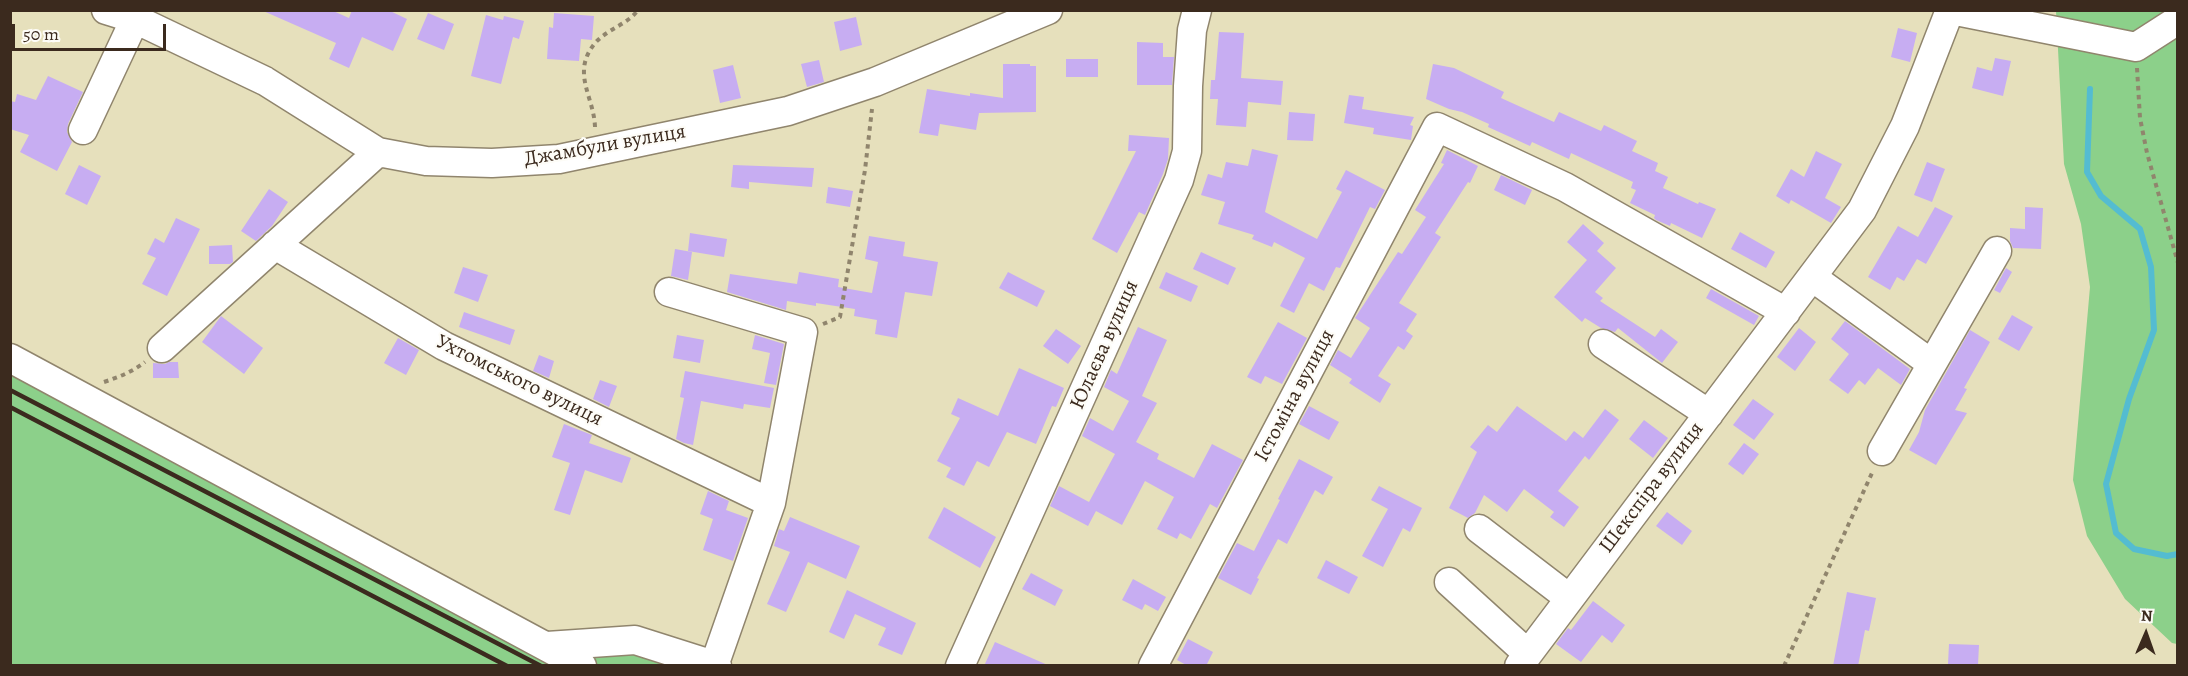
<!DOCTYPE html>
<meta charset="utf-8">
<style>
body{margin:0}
#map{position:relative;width:2188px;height:676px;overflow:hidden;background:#e6e0bc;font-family:Alegreya,serif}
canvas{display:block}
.frame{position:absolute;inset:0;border:12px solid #3b2a1e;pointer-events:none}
.north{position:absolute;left:2116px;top:604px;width:60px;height:60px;-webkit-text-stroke:4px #fdfcf7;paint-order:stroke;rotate:2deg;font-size:16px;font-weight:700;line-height:24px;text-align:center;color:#3b2a1e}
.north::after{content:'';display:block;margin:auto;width:21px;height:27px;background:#3b2a1e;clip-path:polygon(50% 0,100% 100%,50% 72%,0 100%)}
.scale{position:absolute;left:12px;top:24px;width:154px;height:27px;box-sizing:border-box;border:3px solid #3b2a1e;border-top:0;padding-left:8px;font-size:18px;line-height:21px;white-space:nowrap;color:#3b2a1e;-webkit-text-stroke:4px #fdfcf7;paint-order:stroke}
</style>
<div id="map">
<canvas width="2188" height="676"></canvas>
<div class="frame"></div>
<div class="north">N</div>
<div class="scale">50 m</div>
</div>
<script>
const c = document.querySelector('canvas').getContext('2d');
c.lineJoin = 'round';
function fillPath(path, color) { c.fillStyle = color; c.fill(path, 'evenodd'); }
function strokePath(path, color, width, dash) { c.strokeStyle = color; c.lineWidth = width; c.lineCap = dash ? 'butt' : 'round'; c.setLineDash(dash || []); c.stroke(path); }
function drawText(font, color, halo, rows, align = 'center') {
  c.font = font + ' Alegreya,serif'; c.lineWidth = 4.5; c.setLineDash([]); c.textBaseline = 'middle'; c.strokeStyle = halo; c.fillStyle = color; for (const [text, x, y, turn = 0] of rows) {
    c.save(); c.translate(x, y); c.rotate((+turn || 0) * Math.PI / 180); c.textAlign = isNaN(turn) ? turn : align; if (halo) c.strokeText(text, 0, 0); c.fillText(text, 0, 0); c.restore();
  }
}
const green = new Path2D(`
 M2056 11H2177V644L2172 643 2125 599 2087 536 2073 480 2090 287 2081 224 2064 164Z
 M10 368 543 653 634 648 693 665H11Z`);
const stream = new Path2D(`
 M2090 89 2087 172 2101 196 2140 229 2151 267 2154 330 2129 399 2106 484 2116 533 2134 549 2167 556 2178 554`);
const building = new Path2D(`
 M261 10H331L349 18 352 10H388L407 19 393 51 362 37 349 68 329 59 336 43Z
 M428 13 454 24 444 50 417 39Z
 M554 13 594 16 592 40 581 39 579 61 547 59 549 27 553 28Z
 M486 15 503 20 504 16 524 21 519 39 513 37 501 84 471 76Z
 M856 17 862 45 840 51 834 22Z
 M1898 28 1917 33 1910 62 1891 57Z
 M1219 32 1244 33 1241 78 1283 81 1281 105 1248 102 1246 127 1216 125 1218 99H1210L1211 80H1215Z
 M1137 42 1163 43V57H1174L1172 85H1137Z
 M1995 58 2011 61 2003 96 1972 88 1977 67 1992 71Z
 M1066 59H1098V77H1066Z
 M819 60 824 82 807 87 801 64Z
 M1003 64H1030V66H1036V112L979 113 976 130 940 124 938 136 919 133 927 89 970 96V93L1003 98Z
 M1433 64 1454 68 1504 92 1501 98 1554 122 1559 112 1601 131 1604 125 1637 141 1632 151 1658 163 1655 171 1668 177 1663 188 1698 204 1699 202 1716 209 1702 238 1671 223 1670 226 1656 220 1654 218 1655 215 1630 203 1636 190 1631 188 1633 182 1571 153 1569 159 1532 142 1530 146 1488 127 1489 124 1462 112 1449 109 1426 99Z
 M733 65 741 98 720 103 713 70Z
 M48 76 83 92 68 124 67 132 72 142 57 171 20 152 29 135 10 129V101L15 102 17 94 36 100Z
 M1349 95 1364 97 1362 109 1414 117 1410 125 1413 126 1411 140 1373 134 1374 128 1344 123Z
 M1289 112 1315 114 1313 141 1287 140Z
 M1129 135 1169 138 1168 159 1163 174 1145 215 1139 212 1117 253 1092 239 1136 151H1128Z
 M1252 149 1278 155 1265 212 1317 239 1342 192 1336 189 1346 170 1385 190 1375 209 1370 207 1340 268 1336 267 1324 291 1309 283 1294 313 1280 306 1305 258 1274 242 1272 247 1252 239 1254 235 1218 224 1225 202 1201 195 1208 174 1222 178 1226 162 1248 166Z
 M1447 150 1478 166 1470 183 1468 182 1435 233 1441 237 1399 303 1417 314 1406 331 1413 336 1404 350 1398 346 1378 376 1391 384 1380 403 1349 383 1352 379 1330 365 1338 350 1351 358 1370 328 1355 318 1398 252 1402 254 1426 217 1415 210 1444 164 1441 163Z
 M1816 151 1842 164 1825 198 1841 207 1831 223 1791 200 1789 204 1776 196 1791 169 1804 177Z
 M1927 162 1945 169 1932 202 1914 195Z
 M79 165 101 176 87 205 65 194Z
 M733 165 814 168 812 187 749 182V189L731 187Z
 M1501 175 1532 190 1525 205 1494 190Z
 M828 187 853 191 850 207 826 203Z
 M269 189 288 202 272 226 256 241 241 231Z
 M1935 207 1953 216 1926 264 1917 259 1904 281 1897 277 1890 290 1868 277 1898 226 1918 237Z
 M2025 207 2043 208 2041 249 2013 248 2010 241V228L2025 229Z
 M176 218 200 229 167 296 142 284 156 258 147 254 155 238 164 243Z
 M1583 224 1604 243 1597 251 1616 268 1595 292 1603 298 1600 301 1655 337 1661 329 1678 342 1662 363 1618 328 1615 332 1601 328 1585 318 1582 322 1554 297 1587 260 1567 242Z
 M1740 232 1775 252 1766 268 1731 249Z
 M690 233 727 239 724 257 688 251Z
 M869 236 905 242 903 256 938 262 932 296 905 292 897 338 875 334 877 320 854 316 855 309 816 303V306L787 301 786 310 727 292 730 274 797 284 799 272 839 279 838 287 872 293 878 262 865 259Z
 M232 245 233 262 230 264H209V246Z
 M675 249 692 252 688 280 671 276Z
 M1201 252 1236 268 1228 285 1193 269Z
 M463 267 488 275 478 302 454 293Z
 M2006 268 2012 272 2000 293 1994 290Z
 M1008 272 1045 291 1037 307 999 288Z
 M1166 272 1198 286 1191 302 1159 288Z
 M1711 289 1759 316 1754 325 1706 298Z
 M464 312 515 330 510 345 459 327Z
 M2012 315 2033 327 2019 351 1998 339Z
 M221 316 263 348 244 374 202 342Z
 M1845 321 1910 369 1901 385 1878 368 1865 385 1859 380 1848 394 1829 380 1849 354 1831 339Z
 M1278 322 1307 338 1282 384 1265 376 1261 384 1247 377Z
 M1138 327 1167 340 1142 396 1157 403 1136 442 1159 454 1157 459 1194 478 1212 444 1243 460 1217 508 1210 504 1191 539 1180 533 1177 539 1157 529 1174 497 1145 481 1122 525 1096 511 1088 526 1050 506 1059 486 1089 502 1115 454 1082 436 1090 418 1113 431 1129 401 1104 387 1111 370 1117 374Z
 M1799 328 1816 342 1795 371 1777 357Z
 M1056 329 1081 346 1068 364 1043 346Z
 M1970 330 1990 342 1964 388 1967 389 1955 410 1967 413 1936 465 1909 450 1919 432 1925 410Z
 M677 335 704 340 700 363 673 358Z
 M755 335 784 344 776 385 764 383 770 353 752 349Z
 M398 338 419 350 406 375 384 363Z
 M539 355 554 361 549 378 533 371Z
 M169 362H178L179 378H153V363L165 364Z
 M1019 368 1064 388 1056 407 1052 406 1036 444 1007 432 989 467 977 461 964 486 946 477 951 468 937 461 960 418 951 414 958 398 998 416Z
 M685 371 774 388 770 408 744 404 743 409 701 401 693 445 684 443 676 439 684 398 680 397Z
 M600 380 617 386 609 407 593 399Z
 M1753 399 1774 414 1754 440 1733 425Z
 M1309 406 1339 422 1329 440 1299 424Z
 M1517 406 1566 441 1574 431 1583 438 1605 409 1619 420 1589 460 1585 456 1558 491 1579 507 1564 527 1550 517 1554 512 1524 489 1507 512 1484 495 1475 513 1468 518 1449 508 1477 452 1470 447 1488 425 1497 432Z
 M1644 420 1668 438 1653 458 1629 439Z
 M564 424 592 435 589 443 631 458 622 483 585 470 570 515 554 510 570 463 552 457Z
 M1744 443 1759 454 1743 475 1728 464Z
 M1299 459 1333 477 1323 495 1315 490 1287 544 1278 539 1257 578 1259 579 1251 595 1218 578 1237 543 1254 551 1280 500 1278 499Z
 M1379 486 1422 508 1410 532 1403 528 1383 567 1362 556 1388 509 1371 500Z
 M708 491 729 501 726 510 748 518 733 561 703 550 713 519 700 514Z
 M944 507 996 537 980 568 928 538Z
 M1667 512 1692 531 1682 545 1656 526Z
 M790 517 860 546 846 579 808 562 786 612 767 604 790 552 774 546 779 529 784 531Z
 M1326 560 1358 577 1349 594 1317 578Z
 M1031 573 1063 590 1055 606 1022 589Z
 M1133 579 1166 597 1158 611 1145 604 1142 610 1122 600Z
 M847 590 916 623 902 655 878 645 886 628 855 614 844 639 829 632Z
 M1847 592 1876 598 1869 631 1865 630 1858 666H1833Z
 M1593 601 1625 625 1612 643 1602 635 1581 662 1556 644 1568 628 1571 630Z
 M1188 639 1213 652 1206 666H1188L1177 660Z
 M995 642 1050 666H984Z
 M1949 644 1979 645 1978 665 1948 664Z`);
const path = new Path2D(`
 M2137 68 2140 118 2147 153 2178 263
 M595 127C594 96 570 72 596 42 608 29 628 24 638 10
 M823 324 840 317 865 170 872 109
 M104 382C119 377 132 372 145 362
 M1784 666 1872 473`);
const minor = new Path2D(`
 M106 10 135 19 265 81 378 152 426 161 492 163 559 159 788 111 875 82 1048 10
 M1951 10 2136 47 2178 20
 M83 130 135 19
 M275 245 444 346 771 503
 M1812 277 1932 364
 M669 292 803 332 771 503 714 666
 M1603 344 1709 414
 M162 348 378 152
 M10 358 582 666
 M1882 451 1997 251
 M1479 529 1569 598
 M1449 582 1527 653
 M547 646 635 640 717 666
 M960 666 1179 180 1187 151 1188 86 1192 30 1197 10
 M1153 666 1437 127 1565 187 1786 312
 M1519 666 1862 210 1905 126 1950 10`);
const rail = new Path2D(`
 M10 390 541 666
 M10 407 507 666`);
const streetNames = [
 ["Джамбули вулиця",605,146,-10],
 ["Юлаєва вулиця",1105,345,-66],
 ["Ухтомського вулиця",519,381,26],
 ["Істоміна вулиця",1295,396,-62],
 ["Шекспіра вулиця",1652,488,-53]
];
fillPath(green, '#8cd08a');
strokePath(stream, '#54bcd1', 6);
fillPath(building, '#c7adf2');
strokePath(minor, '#90856d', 31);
strokePath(path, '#90856d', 4, [4.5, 4.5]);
strokePath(minor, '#fff', 28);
strokePath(rail, '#3b2a1e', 4.5);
drawText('21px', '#3b2a1e', '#fdfcf7', streetNames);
</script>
